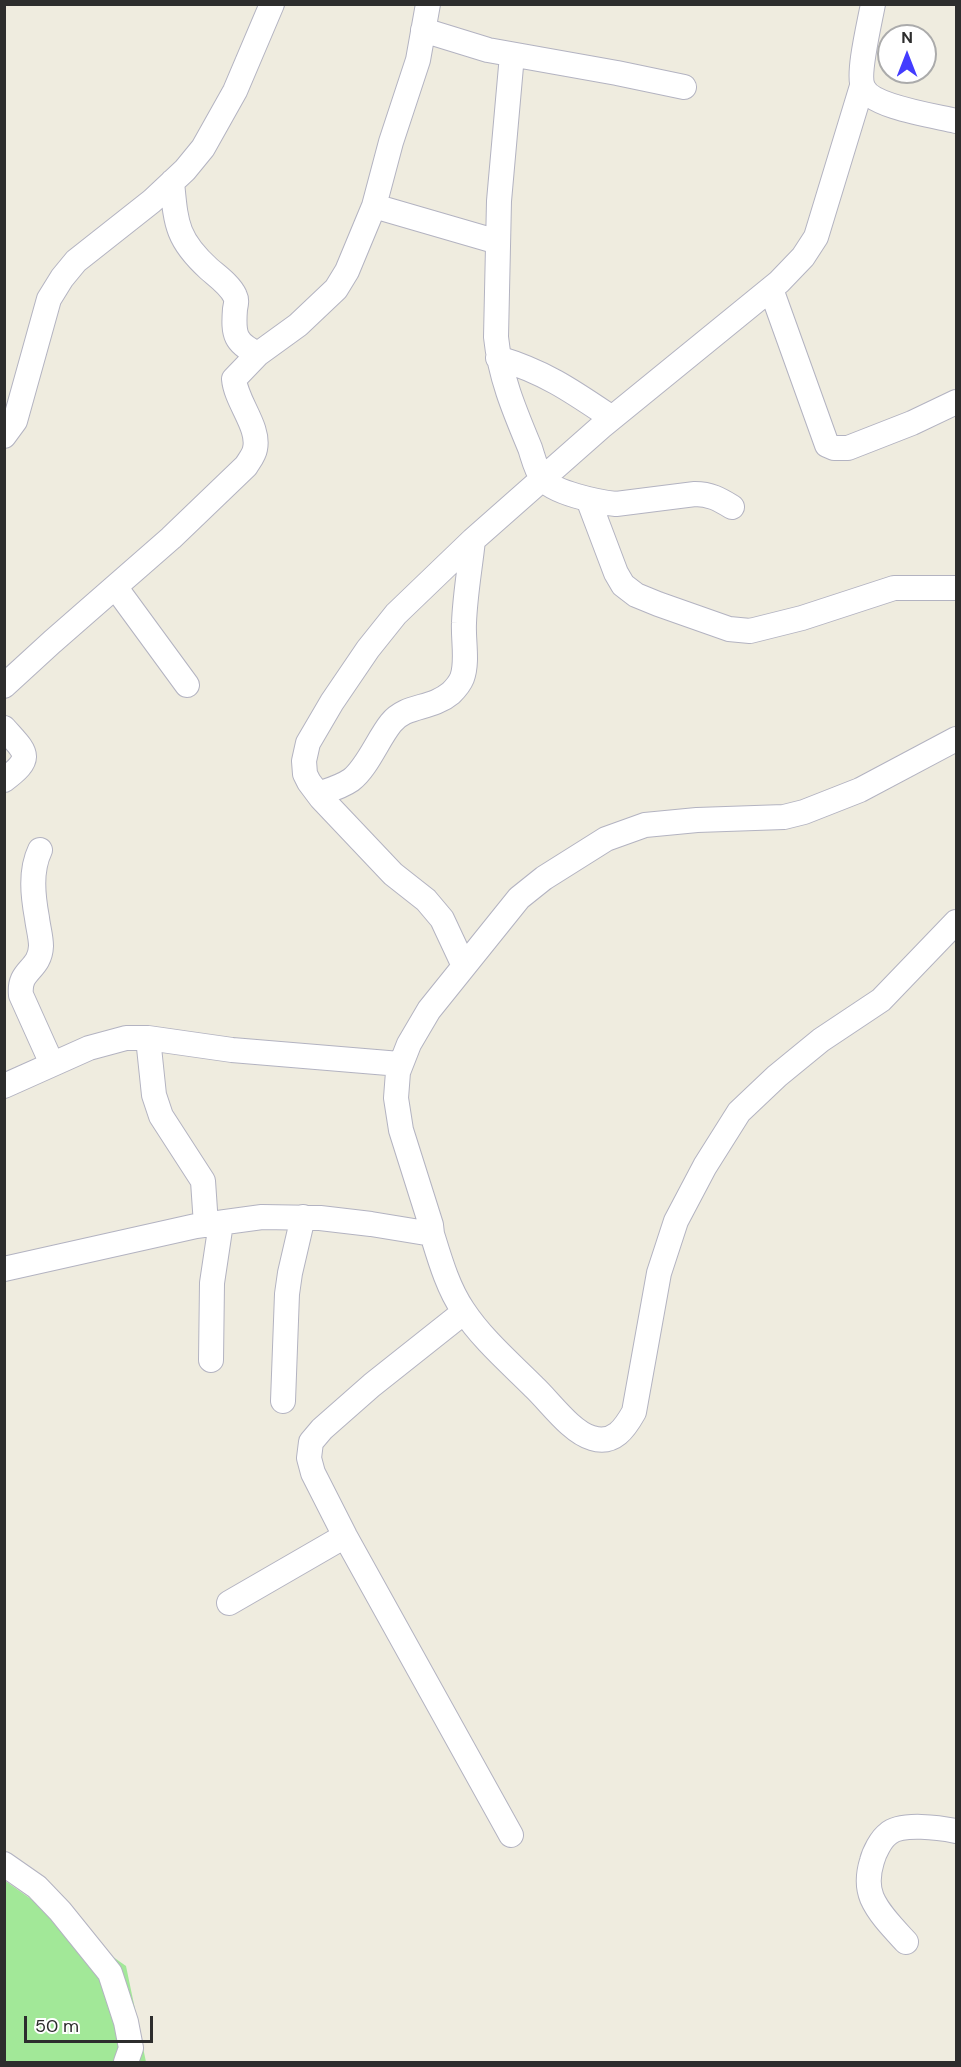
<!DOCTYPE html>
<style>
body{margin:0}
#map{position:relative;width:961px;height:2067px;overflow:hidden;background:#efecdf;font-family:"DM Sans",sans-serif}
canvas{display:block}
.frame{position:absolute;inset:0;border:6px solid #2d2d2d;pointer-events:none}
.north{position:absolute;left:877px;top:24px;width:60px;height:60px;box-sizing:border-box;background:#fff;border:2px solid #ababab;border-radius:50%;rotate:0deg;font-size:16px;font-weight:700;line-height:24px;text-align:center;color:#2d2d2d}
.north::after{content:'';display:block;margin:auto;width:21px;height:27px;background:#433cff;clip-path:polygon(50% 0,100% 100%,50% 72%,0 100%)}
.scale{position:absolute;left:24px;top:2016px;width:129px;height:27px;box-sizing:border-box;border:3px solid #2d2d2d;border-top:0;padding-left:8px;font-size:18px;line-height:21px;white-space:nowrap;color:#2d2d2d;-webkit-text-stroke:4px #fff;paint-order:stroke}
</style>
<div id="map">
<canvas width="961" height="2067"></canvas>
<div class="frame"></div>
<div class="north">N</div>
<div class="scale">50 m</div>
</div>
<script>
const c = document.querySelector('canvas').getContext('2d');
c.lineJoin = 'round';
function fillPath(path, color) { c.fillStyle = color; c.fill(path, 'evenodd'); }
function strokePath(path, color, width, dash) { c.strokeStyle = color; c.lineWidth = width; c.lineCap = dash ? 'butt' : 'round'; c.setLineDash(dash || []); c.stroke(path); }
const green = new Path2D(`
 M4 1880 126 1966 146 2062H5Z`);
const minor = new Path2D(`
 M873 4C870 21 857 74 863 87 871 107 936 116 956 121
 M423 30 488 50 617 73 684 87
 M512 55 499 201 496 337C500 377 515 412 530 448 533 457 536 470 542 478 553 493 598 502 616 504L695 494C710 494 719 499 732 507
 M172 182C176 223 176 239 209 269 217 276 230 285 235 296 237 300 236 304 235 309 233 335 235 343 258 354
 M374 206 498 242
 M771 289 827 445 834 448H848L912 423 956 402
 M498 358C545 372 572 391 612 418
 M4 436 15 421 49 299 62 278 76 261 152 201 185 170 203 148 235 91 272 4
 M588 499 616 573 623 585 636 595 658 604 729 629 750 631 802 618 894 588H956
 M116 588 187 685
 M4 686 52 642 171 538 246 466C249 461 254 455 255 449 260 427 236 402 234 379L258 354 298 325 336 289 347 271 374 206 391 142 418 60 428 4
 M4 728C26 753 35 757 4 780
 M956 739 860 790 804 812 784 817 697 820 645 825 606 839 544 878 519 898 429 1010 409 1044 398 1072 396 1098 401 1130 431 1225 432 1234C440 1260 448 1288 463 1310 482 1339 510 1363 534 1387 550 1402 571 1432 592 1438 614 1445 625 1428 634 1412L659 1273 676 1221 705 1166 739 1112 777 1076 821 1040 881 1000 956 922
 M318 794C330 790 341 787 351 780 367 768 378 739 391 723 406 704 431 710 451 693 455 689 460 683 462 678 468 662 463 640 464 623 465 595 470 568 473 540
 M40 850C30 871 33 896 37 918 38 927 41 937 41 946 40 971 18 969 21 995L52 1064
 M464 966 442 919 426 900 393 874 321 798 309 782 305 774 304 761 308 743 332 702 368 649 396 614 473 540 601 427 779 282 803 257 816 237 862 86
 M148 1038 154 1095 161 1116 203 1181 206 1225
 M4 1086 89 1048 126 1038H148L232 1050 400 1064
 M4 1269 196 1226 262 1217 320 1218 371 1224 432 1234
 M464 1312 372 1385 322 1429 311 1442 309 1458 313 1473 345 1536 511 1835
 M211 1360 212 1283 221 1223
 M283 1401 287 1294 290 1273 303 1217
 M229 1603 345 1536
 M4 1864 37 1887 60 1911 110 1973 126 2022 131 2048 126 2062
 M906 1942C894 1929 879 1914 872 1898 867 1886 868 1874 872 1861 874 1853 881 1839 888 1834 901 1822 941 1828 956 1831`);
fillPath(green, '#a2e898');
strokePath(minor, '#b3b3c1', 26);
strokePath(minor, '#fff', 24);
</script>
